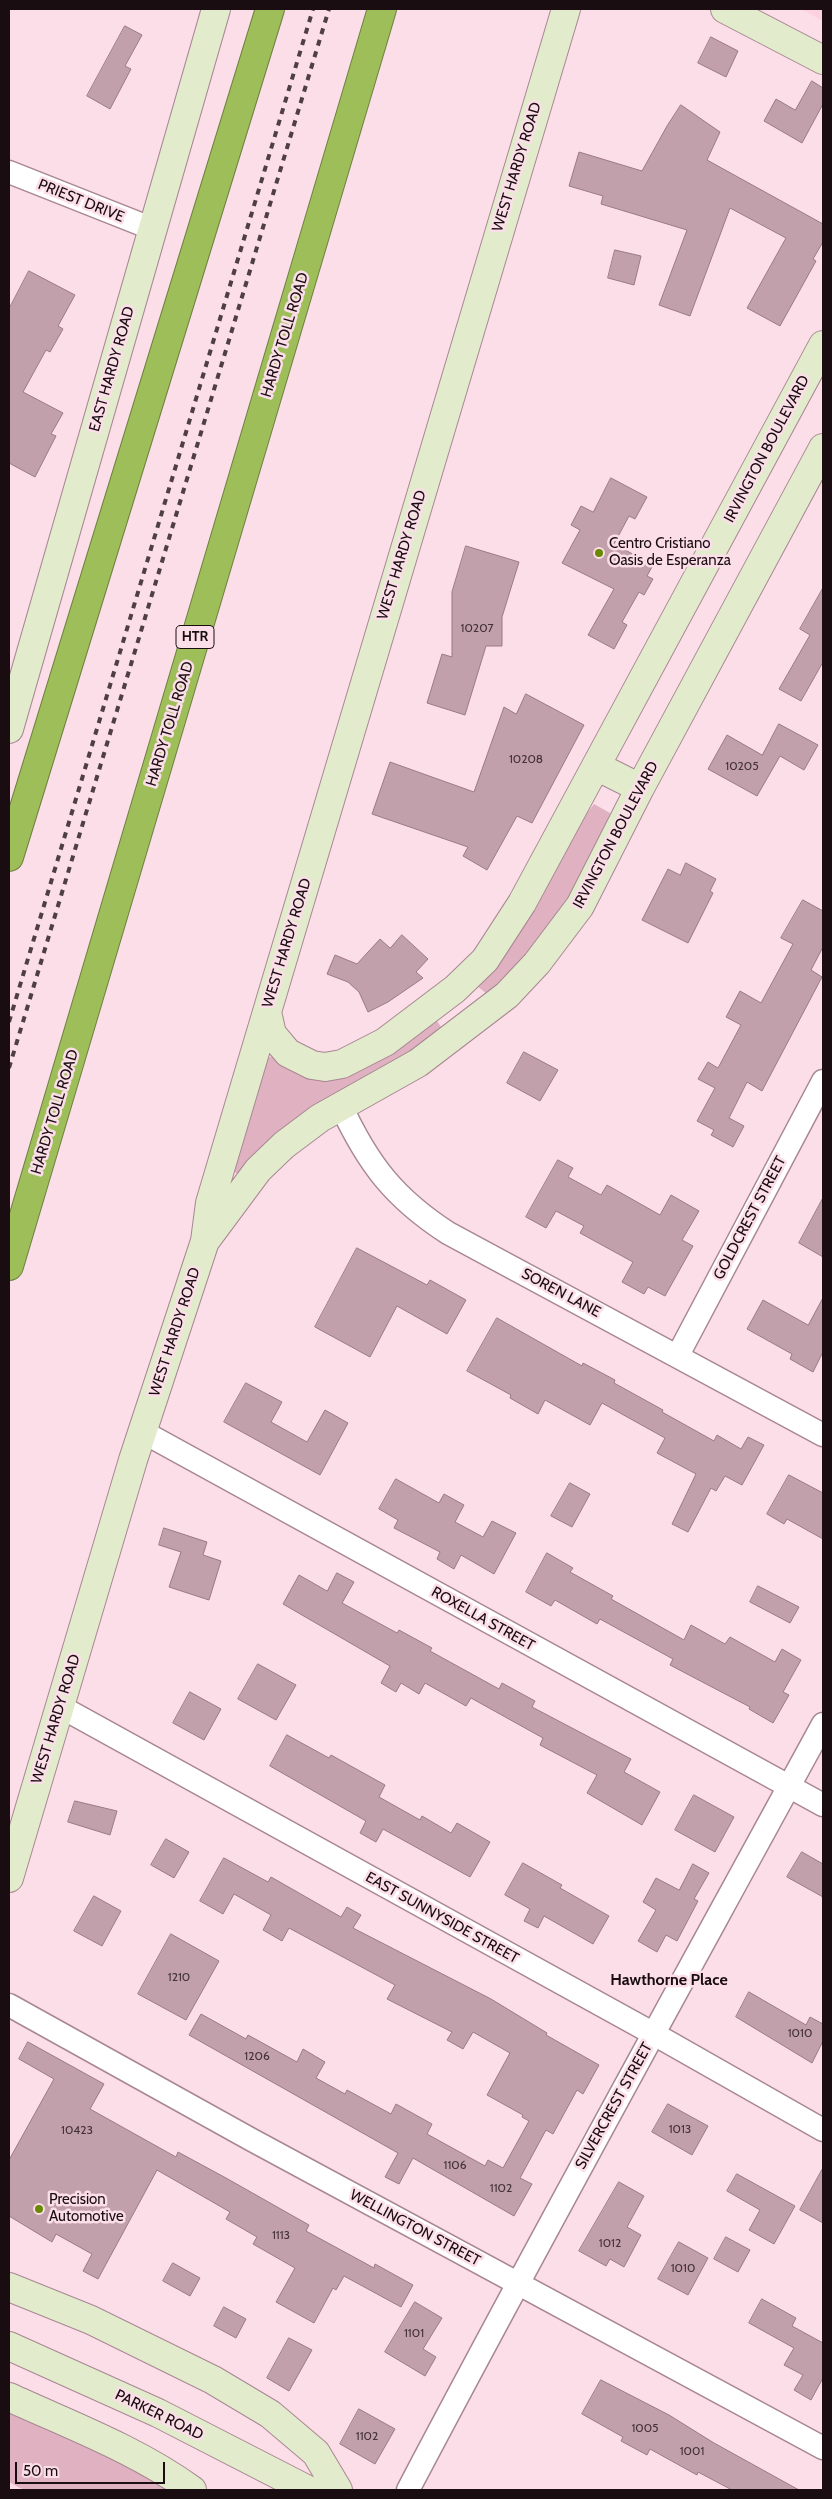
<!DOCTYPE html>
<style>
body{margin:0}
#map{position:relative;width:832px;height:2499px;overflow:hidden;background:#fbdee8;font-family:Cabin,sans-serif}
canvas{display:block}
.frame{position:absolute;inset:0;border:10px solid #190d11;pointer-events:none}
.scale{position:absolute;left:15px;top:2462px;width:150px;height:22px;box-sizing:border-box;border:2px solid #190d11;border-top:0;padding-left:6px;font-size:15px;line-height:18px;white-space:nowrap;color:#190d11;-webkit-text-stroke:4px #fbdee8;paint-order:stroke}
</style>
<div id="map">
<canvas width="832" height="2499"></canvas>
<div class="frame"></div>
<div class="scale">50 m</div>
</div>
<script>
const c = document.querySelector('canvas').getContext('2d');
c.lineJoin = 'round';
function fillPath(path, color) { c.fillStyle = color; c.fill(path, 'evenodd'); }
function strokePath(path, color, width, dash) { c.strokeStyle = color; c.lineWidth = width; c.lineCap = dash ? 'butt' : 'round'; c.setLineDash(dash || []); c.stroke(path); }
function drawText(font, color, halo, rows, align = 'center') {
  c.font = font + ' Cabin,sans-serif'; c.lineWidth = 5; c.setLineDash([]); c.textBaseline = 'middle'; c.strokeStyle = halo; c.fillStyle = color; for (const [text, x, y, turn = 0] of rows) {
    c.save(); c.translate(x, y); c.rotate((+turn || 0) * Math.PI / 180); c.textAlign = isNaN(turn) ? turn : align; if (halo) c.strokeText(text, 0, 0); c.fillText(text, 0, 0); c.restore();
  }
}
const built = new Path2D(`
 M801 9H823V21Z`);
const green = new Path2D(`
 M594 804 610 813C589 884 539 944 487 994L477 986 571 834Z
 M437 1021 443 1030 239 1175 232 1170 266 1058 273 1056 286 1066 423 1028Z
 M9 2412 118 2458 176 2490H24L9 2482Z`);
const building = new Path2D(`
 M125 26 142 35 125 66 131 69 110 109 87 96Z
 M711 37 738 51 726 77 698 63Z
 M812 81 823 88V104L802 143 764 121 776 99 795 110Z
 M681 105 720 132 707 160 823 224V242L813 259 816 261 780 326 747 308 786 238 730 208 690 316 659 305 687 230 601 204 603 196 569 186 579 152 642 171 667 126Z
 M615 250 641 256 634 285 608 278Z
 M29 271 75 295 58 326 63 329 50 352 46 350 23 392 63 413 51 434 56 436 35 477 9 463V309Z
 M611 478 647 497 635 519 629 516 614 544 653 565 647 576 653 579 644 595 639 592 622 622 627 625 614 649 588 635 614 589 562 563 580 530 571 525 581 506 593 512Z
 M466 546 519 562 502 617V646H486L465 715 427 703 442 654 452 657V592Z
 M823 588V662L801 701 779 689 810 635 800 629Z
 M526 694 584 725 532 823 517 816 487 870 463 856 468 847 372 814 390 762 474 792 504 707 516 714Z
 M779 724 818 745 804 770 780 756 757 796 708 769 727 735 762 755Z
 M686 863 716 879 710 891 713 893 688 943 642 920 668 869 680 875Z
 M803 900 823 911V947L811 970 822 977 762 1091 747 1082 729 1118 744 1126 733 1147 711 1135 714 1130 697 1121 715 1088 698 1079 708 1062 718 1068 741 1025 726 1017 740 991 761 1003 793 944 781 938Z
 M402 935 428 959 416 972 423 978 388 1002 368 1012 359 992 348 982 327 974 335 955 357 964 380 939 390 948Z
 M524 1052 558 1070 540 1101 507 1083Z
 M558 1160 573 1168 568 1177 601 1195 607 1185 660 1215 671 1195 699 1211 682 1240 693 1246 665 1296 648 1287 644 1294 622 1282 633 1262 580 1233 584 1226 556 1211 546 1228 526 1217Z
 M823 1198V1257L799 1243Z
 M357 1248 427 1285 430 1280 466 1300 447 1334 397 1306 370 1357 315 1327Z
 M823 1298V1352L813 1372 790 1359 792 1354 747 1329 763 1300 808 1325Z
 M497 1318 582 1366 583 1363 615 1380 614 1383 663 1410 662 1412 714 1441 717 1435 741 1449 748 1437 764 1445 742 1485 725 1476 716 1491 711 1488 688 1532 672 1524 696 1474 657 1453 665 1438 602 1403 590 1425 545 1400 538 1414 510 1398 511 1395 467 1371Z
 M246 1383 282 1402 271 1422 307 1442 325 1410 348 1423 320 1475 224 1422Z
 M789 1475 823 1493V1539L787 1519 784 1524 767 1514Z
 M396 1479 439 1503 444 1494 464 1505 455 1522 483 1537 492 1521 516 1533 494 1574 461 1555 454 1569 437 1559 440 1552 394 1528 398 1520 379 1509Z
 M570 1483 590 1494 572 1527 551 1516Z
 M164 1528 207 1542 203 1555 221 1561 209 1600 169 1587 181 1552 159 1545Z
 M547 1553 573 1568 570 1572 613 1596 611 1599 684 1640 691 1625 725 1644 730 1637 775 1662 782 1649 801 1660 783 1692 789 1695 773 1723 749 1709 750 1707 670 1665 673 1659 600 1619 597 1624 555 1600 551 1606 526 1592Z
 M337 1573 354 1582 342 1603 397 1633 399 1630 432 1648 430 1651 499 1689 502 1683 535 1701 532 1707 631 1759 624 1772 660 1792 642 1825 587 1793 597 1775 540 1745 543 1738 471 1698 466 1706 425 1683 419 1694 401 1683 396 1692 381 1683 390 1666 283 1604 299 1575 327 1591Z
 M758 1586 799 1607 790 1623 750 1602Z
 M258 1664 296 1685 276 1720 238 1699Z
 M190 1692 221 1709 204 1740 173 1723Z
 M287 1735 329 1758 331 1755 385 1785 379 1797 420 1820 422 1816 451 1833 457 1823 490 1842 470 1877 383 1829 376 1842 360 1833 366 1821 270 1766Z
 M694 1795 734 1817 715 1852 675 1830Z
 M75 1801 117 1811 110 1835 68 1822Z
 M166 1839 189 1852 174 1878 151 1865Z
 M802 1852 823 1864V1897L787 1877Z
 M224 1858 268 1882 271 1877 341 1917 347 1907 361 1915 353 1928 491 1999 547 2033 546 2035 599 2065 583 2094 577 2090 553 2134 546 2130 520 2178 532 2184 514 2216 413 2158 399 2184 385 2177 398 2153 189 2035 201 2014 246 2039 248 2035 297 2062 303 2049 325 2062 316 2078 345 2094 347 2090 391 2114 396 2104 432 2124 427 2134 485 2166 488 2160 503 2168 529 2121 522 2117 523 2115 487 2095 510 2053 473 2032 463 2049 447 2040 452 2032 387 1999 395 1985 289 1928 282 1941 263 1930 271 1915 234 1894 223 1914 200 1901Z
 M523 1863 562 1885 560 1888 609 1916 593 1944 544 1916 538 1928 524 1921 530 1909 505 1895Z
 M693 1864 709 1873 694 1899 698 1901 677 1941 666 1935 657 1952 638 1941 656 1910 643 1902 656 1878 679 1890Z
 M94 1896 121 1911 102 1946 74 1931Z
 M171 1934 219 1961 186 2020 138 1994Z
 M749 1992 806 2025 810 2017 823 2024V2041L812 2063 736 2017Z
 M28 2042 104 2084 90 2109 176 2157 178 2152 226 2178 309 2225 306 2231 374 2268 375 2264 413 2285 401 2307 344 2276 336 2290 333 2288 314 2323 276 2302 295 2268 253 2244 257 2237 226 2219 230 2212 157 2170 98 2279 83 2271 92 2254 56 2234 52 2242 9 2216V2160L54 2079 19 2059Z
 M668 2104 708 2126 692 2155 652 2132Z
 M823 2168V2223L800 2210Z
 M737 2174 795 2206 774 2244 749 2230 760 2210 727 2191Z
 M619 2182 644 2196 627 2227 641 2235 624 2267 610 2259 606 2266 579 2251Z
 M726 2237 750 2250 738 2272 714 2259Z
 M679 2242 708 2258 688 2295 658 2279Z
 M173 2263 200 2278 190 2296 163 2281Z
 M762 2299 796 2318 792 2326 823 2343V2378L811 2400 794 2390 803 2375 784 2365 794 2348 749 2323Z
 M415 2302 442 2318 423 2349 436 2357 425 2376 385 2352Z
 M224 2307 246 2319 236 2338 214 2326Z
 M289 2338 312 2350 289 2391 267 2378Z
 M601 2380 669 2415 714 2443 799 2490H732L698 2472 697 2475 650 2449 647 2455 621 2441 623 2437 582 2414Z
 M359 2409 395 2429 375 2464 340 2444Z`);
const street = new Path2D(`
 M9 172 153 229
 M341 1106C368 1164 394 1198 448 1233L823 1435
 M678 1355 823 1081
 M143 1432 823 1805
 M61 1707 654 2034 823 2130
 M9 2005 252 2140 823 2448
 M408 2490C543 2233 684 1979 823 1724`);
const secondary = new Path2D(`
 M725 9 823 60
 M9 729 216 9
 M596 766 640 788
 M267 1012 272 1034 288 1053 312 1065 325 1067 342 1064 385 1042 455 989 485 960 522 903 823 345
 M206 1240 258 1170 284 1145 320 1118 418 1063 507 995 537 963 580 906 640 788 823 448
 M9 1878 133 1460 205 1241 210 1203 566 9
 M9 2287 91 2320 213 2380 270 2414 316 2453 338 2490
 M9 2346 158 2413 308 2490
 M9 2397C70 2425 137 2450 192 2490`);
const highway = new Path2D(`
 M9 857 270 9
 M9 1266 382 9`);
const rail = new Path2D(`
 M9 1022 313 9
 M9 1068 329 9`);
const markers = [
 [599,553,5,"#698804"],
 [39,2209,5,"#698804"]
];
const numberNames = [
 ["10207",477,628],
 ["10208",526,759],
 ["10205",742,766],
 ["1210",179,1977],
 ["1010",800,2033],
 ["1206",257,2056],
 ["1013",680,2129],
 ["10423",77,2130],
 ["1106",455,2165],
 ["1102",501,2188],
 ["1113",281,2235],
 ["1012",610,2243],
 ["1010",683,2268],
 ["1101",414,2333],
 ["1005",645,2428],
 ["1102",367,2436],
 ["1001",692,2451]
];
const shields = [
 [195,637,38]
];
const shieldNames = [
 ["HTR",195,637]
];
const streetNames = [
 ["WEST HARDY ROAD",517,167,-73],
 ["PRIEST DRIVE",81,201,22],
 ["HARDY TOLL ROAD",285,335,-73],
 ["EAST HARDY ROAD",112,369,-74],
 ["IRVINGTON BOULEVARD",767,449,-62],
 ["WEST HARDY ROAD",402,555,-73],
 ["HARDY TOLL ROAD",170,724,-73],
 ["IRVINGTON BOULEVARD",616,835,-62],
 ["WEST HARDY ROAD",287,943,-73],
 ["HARDY TOLL ROAD",55,1112,-73],
 ["GOLDCREST STREET",750,1218,-62],
 ["SOREN LANE",561,1293,28],
 ["WEST HARDY ROAD",175,1332,-72],
 ["ROXELLA STREET",483,1619,29],
 ["WEST HARDY ROAD",56,1719,-73],
 ["EAST SUNNYSIDE STREET",442,1918,29],
 ["SILVERCREST STREET",614,2106,-61],
 ["WELLINGTON STREET",415,2228,28],
 ["PARKER ROAD",159,2415,26]
];
const poiNames = [
 ["Centro Cristiano",609,544],
 ["Oasis de Esperanza",609,561],
 ["Precision",49,2200],
 ["Automotive",49,2217]
];
const neighbourhoodNames = [
 ["Hawthorne Place",669,1980]
];
fillPath(built, '#fdd1e0');
fillPath(green, '#dfb1c1');
fillPath(building, '#c19fab');
strokePath(building, '#9a7a85', 1);
strokePath(street, '#a88792', 25);
strokePath(secondary, '#a88792', 30);
strokePath(highway, '#6f8040', 30);
strokePath(street, '#fff', 22);
strokePath(secondary, '#e2eccd', 28);
strokePath(highway, '#9ebe59', 28);
strokePath(rail, '#4f3f44', 4, [6, 6]);
for (const [x, y, r, color] of markers) { const dot = new Path2D(); dot.arc(x, y, r, 0, 2 * Math.PI); c.fillStyle = color; c.fill(dot); strokePath(dot, '#fbdee8', 2); }
drawText('12px', '#433238', null, numberNames);
for (const [x, y, w] of shields) { const box = new Path2D(); box.roundRect(x - w / 2, y - 11.5, w, 23, 4); c.fillStyle = '#fbdee8'; c.fill(box); strokePath(box, '#190d11', 1); }
drawText('bold 14px', '#190d11', null, shieldNames);
drawText('15px', '#190d11', '#fbdee8', streetNames);
drawText('15px', '#190d11', '#fbdee8', poiNames, 'left');
drawText('bold 16px', '#190d11', '#fbdee8', neighbourhoodNames);
</script>
